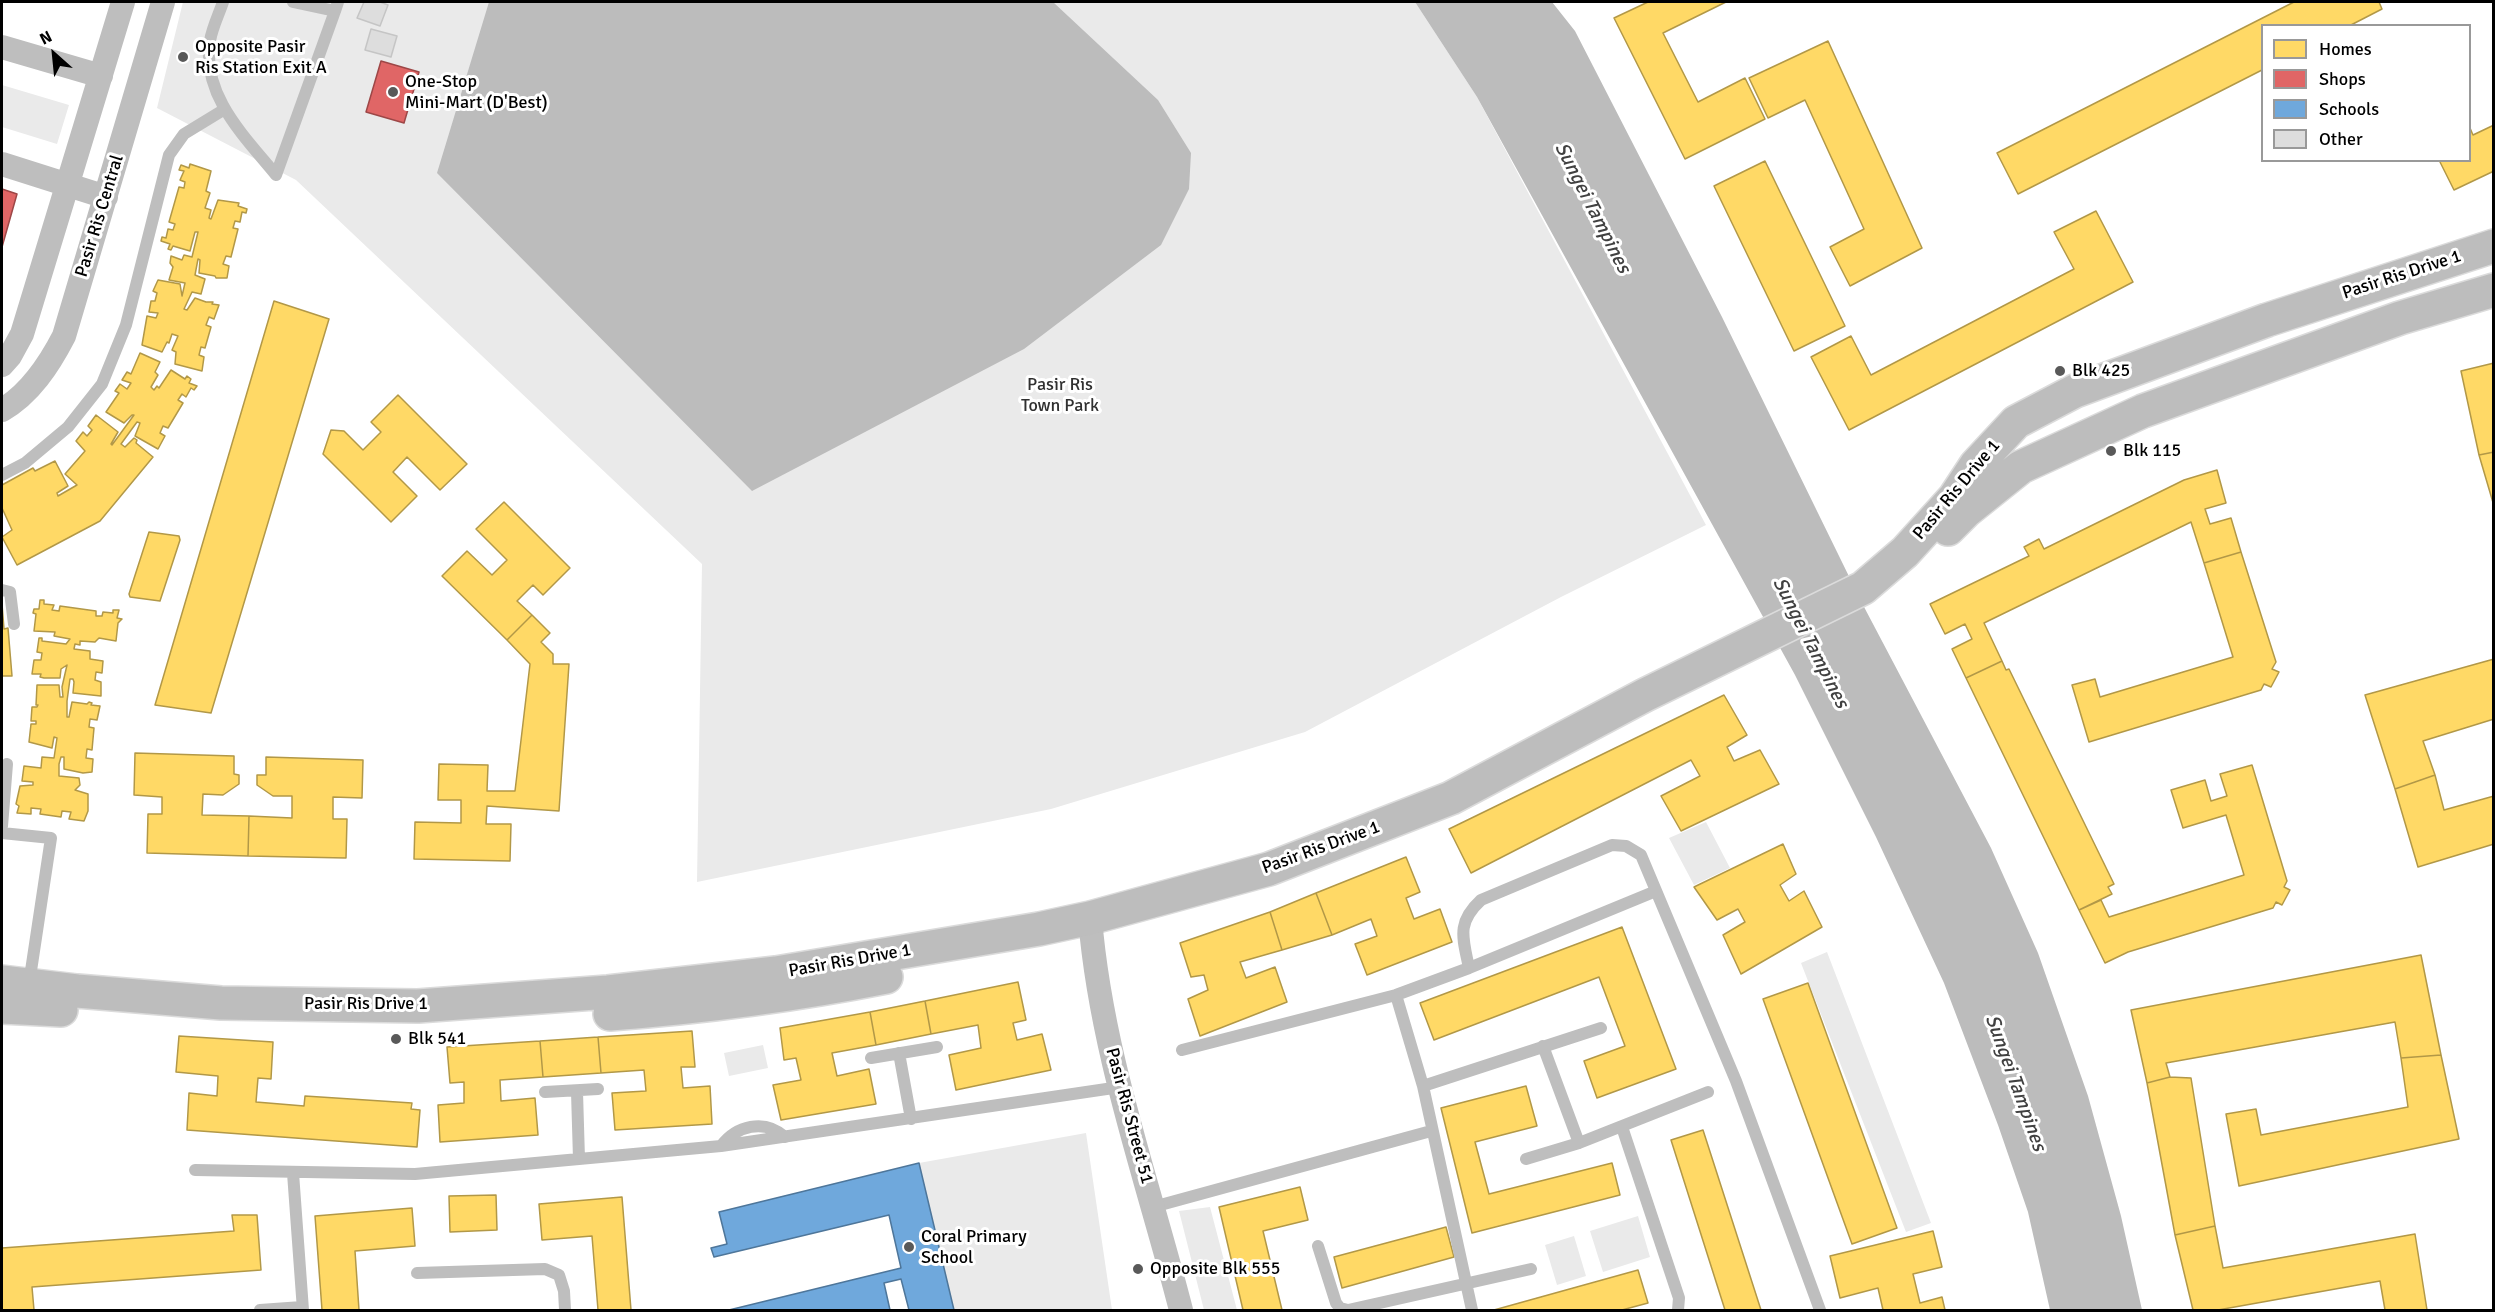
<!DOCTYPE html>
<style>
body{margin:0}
#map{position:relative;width:2495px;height:1312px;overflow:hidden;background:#fff;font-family:Signika,sans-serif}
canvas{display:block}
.frame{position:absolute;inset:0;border:3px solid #000;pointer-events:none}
.legend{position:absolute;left:2261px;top:24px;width:210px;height:138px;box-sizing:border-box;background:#fff;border:2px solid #999;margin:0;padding:8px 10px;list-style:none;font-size:18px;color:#000}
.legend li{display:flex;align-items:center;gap:12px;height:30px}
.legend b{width:30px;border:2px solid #999}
.north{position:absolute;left:24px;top:24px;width:60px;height:60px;-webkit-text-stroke:4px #fff;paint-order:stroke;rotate:333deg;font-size:16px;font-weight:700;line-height:24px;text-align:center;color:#000}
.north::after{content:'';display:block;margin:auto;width:21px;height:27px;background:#000;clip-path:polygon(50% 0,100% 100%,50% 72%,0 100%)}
</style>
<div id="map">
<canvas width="2495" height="1312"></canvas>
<div class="frame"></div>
<ul class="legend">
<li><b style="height:16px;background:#ffd966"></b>Homes</li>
<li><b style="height:16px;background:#e06666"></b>Shops</li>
<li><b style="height:16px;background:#6fa8dc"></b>Schools</li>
<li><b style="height:16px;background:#ddd"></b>Other</li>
</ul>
<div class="north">N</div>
</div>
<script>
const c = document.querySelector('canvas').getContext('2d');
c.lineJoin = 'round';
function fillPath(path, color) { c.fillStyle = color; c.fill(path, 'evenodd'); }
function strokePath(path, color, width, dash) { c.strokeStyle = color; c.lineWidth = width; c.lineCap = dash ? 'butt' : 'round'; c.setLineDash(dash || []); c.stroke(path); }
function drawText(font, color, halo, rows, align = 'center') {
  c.font = font + ' Signika,sans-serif'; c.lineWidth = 6; c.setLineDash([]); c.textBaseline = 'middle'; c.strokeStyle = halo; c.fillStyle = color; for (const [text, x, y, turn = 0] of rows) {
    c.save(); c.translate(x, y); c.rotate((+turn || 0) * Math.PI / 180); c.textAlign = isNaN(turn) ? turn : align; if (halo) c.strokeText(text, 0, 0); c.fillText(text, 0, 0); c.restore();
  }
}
const green = new Path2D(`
 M183 2H1415L1477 97 1706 525 1561 597 1305 732 1051 809 697 882 702 564 296 180 157 108Z
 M2 85 69 105 57 144 2 127Z
 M1706 822 1730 868 1694 885 1669 838Z
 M1827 952 1931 1223 1906 1232 1801 963Z
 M763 1045 768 1068 729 1076 724 1053Z
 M1086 1133 1112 1310H954L919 1163Z
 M1210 1207 1237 1310H1204L1179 1211Z
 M1638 1216 1650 1257 1603 1272 1590 1231Z
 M1574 1236 1586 1276 1557 1285 1545 1245Z`);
const water = new Path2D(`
 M489 2H1053L1158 100 1191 153 1189 189 1161 245 1024 349 752 491 437 173Z
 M1415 2H1552L1575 31 1722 317 1863 605 1991 848 2038 953 2088 1096 2121 1216 2142 1310H2050L2028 1212 1998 1125 1944 983 1876 837 1795 675 1477 97Z`);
const homes = new Path2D(`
 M1648 2H1726L1663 33 1698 102 1745 78 1765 119 1685 159 1614 18Z
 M2294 2H2379L2382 9 2349 26H2262V70L2018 194 1997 153Z
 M1828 41 1922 248 1850 286 1830 247 1864 229 1805 100 1768 118 1749 78Z
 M2494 125V171L2454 190 2439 160H2470V128L2473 135Z
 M1765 161 1845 326 1794 351 1714 186Z
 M190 164 211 171 206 191 210 193 205 208 211 210 209 218 211 219 218 200 239 203 238 206 247 209 246 213 242 212 240 222 235 221 233 228 238 229 231 257 226 256 223 264 229 266 227 278H216L215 276 199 273 200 260 198 259 195 275 205 279 201 294 192 292 184 309 187 310 195 298 206 302H213L212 304 219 305 214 319 209 317 206 325 211 327 205 348 201 347 199 355 204 357 202 371 175 364 176 352 172 350 178 336 172 334 169 343 167 342 162 352 142 345 147 316 156 318 158 313 149 312 151 301H155L157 293 153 291 158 280 180 284 182 296 185 283 169 280 173 267 170 263 171 256 182 260 184 255 192 257 198 232H195L190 251 173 246 171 250 168 249 170 244 161 241 162 237 166 238 168 229 173 230 175 224 169 222 179 187 184 188 185 182 180 180 184 171 179 170 181 165 189 168Z
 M2096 211 2133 282 1849 430 1811 357 1851 336 1871 375 2074 269 2054 232Z
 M274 301 329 319 211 713 155 705Z
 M140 353 160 362 155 372 158 375 151 387 154 390 157 386 159 388 171 370 185 379 187 376 191 379 189 383 197 386 194 390 191 388 186 397 182 394 178 400 183 403 168 428 163 426 160 433 165 436 158 449 135 436 140 423 137 422 121 444 125 447 134 438 137 440 136 443 153 457 100 521 17 565 2 537 12 530 2 508V485L33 468 35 471 55 461 68 486 57 493 58 496 77 485 65 474 85 451 76 441 83 432 87 436 92 430 88 426 96 415 118 432 111 444 112 445 134 415H132L124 423 106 412 119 393 115 391 120 384 127 389 131 383 122 380 127 372 131 374Z
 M2494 363V452L2479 455 2461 371Z
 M398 395 467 464 440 490 407 457 393 472 417 496 391 522 323 454 331 430 344 431 363 450 381 432 371 422Z
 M2494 452V506L2479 455Z
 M2217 470 2226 503 2205 509 2210 524 2231 518 2241 552 2204 563 2191 522 1984 623 2002 661 1966 678 1952 649 1972 639 1965 624 1945 634 1930 604 2029 556 2024 547 2039 539 2044 549 2184 480Z
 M504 502 570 568 543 595 533 585 517 601 532 615 507 640 442 576 467 551 492 575 507 560 476 529Z
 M149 532 179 536 180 540 160 601 130 597 129 594Z
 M2241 552 2276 662 2272 669 2279 672 2271 687 2264 684 2261 690 2089 742 2072 685 2095 679 2100 697 2233 657 2204 563Z
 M40 600H44V604L54 605 52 610 59 611 60 606 96 611V616H102L103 612 113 613V610H119L117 618 122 619 118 623 116 641 99 638 95 642 80 641V645L75 644 74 649 90 651V659L103 661 102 673 96 672 95 680 101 682V696L73 693 74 682 73 679H70L67 701V717H69L72 702 87 704 89 702 92 703 91 705 100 706 97 720 90 719 89 727 94 728 92 750 87 749 86 758 93 759 92 772 83 773 64 769V757H61L59 764V776L79 778 80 785 75 790 88 794V811L84 821 69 819 71 812 62 811 61 817 40 814 41 809 31 808V814L17 813 19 806 16 804 20 786 33 785V782L22 781 24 766 41 768 42 757 54 758 57 738 54 737 52 748 29 742 31 724H36V721H31L32 707H37L38 705H36L37 685H59L60 697H63L62 687 67 665 61 669 60 678H44L40 677 41 674H32L34 660H41L42 653 37 652 39 638H42V641L66 644 70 639 54 636 55 632 34 631 36 614 33 613 34 609H39Z
 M2 604 4 629 8 628 12 676H2Z
 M532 615 550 633 541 642 553 654V664H569L559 811 487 806 486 824H511L510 861 414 859 415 822 461 823V800H438L439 764 488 765 487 791H515L530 664 507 640Z
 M2494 659V719L2423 741 2435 775 2395 789 2365 695Z
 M2002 661 2006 670 2009 669 2114 884 2108 887 2112 894 2079 910 1966 678Z
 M1724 695 1747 735 1727 747 1734 761 1760 750 1779 784 1681 831 1661 796 1700 776 1691 760 1471 873 1449 829Z
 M135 753 234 756V774L239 775V784L223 795 203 794 202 815 249 816 248 856 147 853 148 814H162V797L134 795Z
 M266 757 363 760 362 798 333 797V819H347L346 858 248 856 249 816 292 818V796H273L257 785V775H266Z
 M2252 765 2287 881 2284 887 2290 890 2282 905 2276 902 2273 908 2128 952 2105 963 2079 910 2101 900 2109 917 2244 875 2226 815 2183 828 2171 790 2205 780 2211 801 2227 796 2220 774Z
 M2435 775 2444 810 2494 796V844L2418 867 2395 789Z
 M1783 844 1796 874 1780 885 1789 901 1804 891 1822 927 1741 974 1723 935 1745 922 1738 909 1717 920 1694 887Z
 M1406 857 1420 892 1406 898 1414 919 1440 909 1452 942 1367 975 1355 944 1377 936 1371 919 1332 935 1316 893Z
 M1316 893 1332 935 1282 950 1270 912Z
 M1270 912 1282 950 1240 962 1246 978 1275 967 1287 1002 1200 1036 1188 999 1208 990 1204 975 1191 977 1180 943Z
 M1622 927 1676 1069 1597 1098 1584 1061 1625 1046 1599 977 1434 1040 1420 1003Z
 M2421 955 2441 1055 2401 1058 2395 1022 2166 1063 2170 1077 2147 1083 2131 1010Z
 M1018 982 1026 1020 1013 1023 1017 1040 1042 1034 1051 1070 956 1090 949 1055 981 1048 978 1025 931 1034 925 1001Z
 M1808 983 1897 1228 1852 1244 1763 999Z
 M925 1001 931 1034 876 1045 870 1012Z
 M870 1012 876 1045 832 1053 837 1076 869 1069 876 1104 781 1120 773 1085 801 1080 796 1058 784 1060 780 1028Z
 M692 1031 695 1067H681L683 1088 710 1086 712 1124 615 1130 612 1093 646 1091 644 1070 601 1073 598 1037Z
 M179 1036 273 1042 271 1079 258 1078 256 1102 304 1106 305 1096 412 1103 411 1109 420 1110 417 1147 187 1130 189 1093 217 1096 218 1076 176 1072Z
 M598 1037 601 1073 543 1077 540 1041Z
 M540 1041 543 1077 500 1080 501 1101 535 1098 538 1135 440 1142 438 1105 464 1103V1082L450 1083 447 1047Z
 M2441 1055 2459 1139 2239 1186 2226 1114 2256 1109 2261 1135 2408 1107 2401 1058Z
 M2170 1077 2191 1078 2215 1226 2175 1235 2147 1083Z
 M1526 1086 1537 1126 1475 1142 1489 1194 1612 1163 1620 1195 1472 1233 1441 1108Z
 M1703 1130 1761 1310H1725L1671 1140Z
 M1300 1187 1308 1220 1263 1231 1282 1310H1243L1219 1207Z
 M496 1195 497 1230 450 1232 449 1196Z
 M622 1197 631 1310H598L592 1236 542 1240 539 1204Z
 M412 1208 415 1246 355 1251 359 1310H322L315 1216Z
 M232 1215H257L261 1270 32 1287 34 1310H2V1248L234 1231Z
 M2215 1226 2223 1268 2415 1234 2427 1310H2385L2380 1281 2218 1310H2193L2175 1235Z
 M1446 1227 1454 1257 1342 1288 1334 1257Z
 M1933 1231 1942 1267 1913 1274 1920 1303 1942 1297 1945 1310H1883L1878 1288 1840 1298 1830 1256Z
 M1638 1270 1648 1303 1622 1310H1494Z`);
const shops = new Path2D(`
 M381 61 419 72 404 123 366 112Z
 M2 189 17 194 2 247Z`);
const schools = new Path2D(`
 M919 1163 954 1310H909L901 1279 884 1283 890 1310H729L901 1268 889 1215 714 1257 711 1248 727 1244 719 1212Z`);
const building = new Path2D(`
 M364 2H380L388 5 380 26 357 18Z
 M371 29 397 36 391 57 365 50Z`);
const lane = new Path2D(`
 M223 2C219 14 212 28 210 41 201 95 245 137 276 175L335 11
 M293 2 335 11 338 2
 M2 475 25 463 68 427 102 384 126 325 169 155 184 134 225 109
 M2 590 10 592 14 624
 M2 826 7 764
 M2 833 51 838 29 984
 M1469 968C1463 938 1456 923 1481 900L1612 845 1626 846 1641 855 1736 1081 1820 1310
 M1396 995 1423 1086 1472 1310
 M1543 1046 1579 1143 1708 1092
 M1182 1050 1396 995 1469 968 1656 891
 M899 1053 911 1119
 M871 1058 937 1047
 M1423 1086 1601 1028
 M545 1092 598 1089
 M577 1092 579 1159
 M1622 1127 1679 1298 1678 1310
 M721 1146C736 1126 764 1118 785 1137
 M1526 1159 1579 1143
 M195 1170 415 1174 721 1146 1120 1087
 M293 1173 303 1310
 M1153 1207 1431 1131
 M1318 1246 1336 1303 1340 1308 1348 1310 1531 1269
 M417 1273 545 1269 559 1275 564 1291 565 1310
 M260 1310 302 1307`);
const street = new Path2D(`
 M2 47 101 76
 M2 164 106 197
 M2 365 10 356 22 334 123 2
 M2 410C30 394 49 365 64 336L163 2
 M1090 918C1101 1053 1148 1181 1181 1310`);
const primary = new Path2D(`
 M1948 529 1966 511 2021 467 2143 411 2400 318 2494 290
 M2 982 77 991 221 1003 418 1006 608 992 776 973 1039 929 1090 918 1269 869 1451 798 1645 695 1863 588 1905 552 1955 497 1976 465 2016 422 2075 391 2267 320 2494 246
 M2 1007 61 1010
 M610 1014C703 1007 795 995 886 977`);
const markers = [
 [183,57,6,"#595959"],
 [393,92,6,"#595959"],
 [2060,371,6,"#595959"],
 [2111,451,6,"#595959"],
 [396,1039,6,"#595959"],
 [909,1247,6,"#595959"],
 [1138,1269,6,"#595959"]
];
const poiNames = [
 ["Opposite Pasir",195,47],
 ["Ris Station Exit A",195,68],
 ["One-Stop",405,82],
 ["Mini-Mart (D'Best)",405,103],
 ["Blk 425",2072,371],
 ["Blk 115",2123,451],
 ["Blk 541",408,1039],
 ["Coral Primary",921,1237],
 ["School",921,1258],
 ["Opposite Blk 555",1150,1269]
];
const streetNames = [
 ["Pasir Ris Central",100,216,-73],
 ["Pasir Ris Drive 1",2402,275,-18],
 ["Pasir Ris Drive 1",1957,490,-50],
 ["Pasir Ris Drive 1",1321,848,-20],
 ["Pasir Ris Drive 1",850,961,-10],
 ["Pasir Ris Drive 1",366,1004],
 ["Pasir Ris Street 51",1129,1116,75]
];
const parkNames = [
 ["Pasir Ris",1060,385],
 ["Town Park",1060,406]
];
const waterNames = [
 ["Sungei Tampines",1592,208,63],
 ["Sungei Tampines",1810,643,63],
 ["Sungei Tampines",2015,1083,70]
];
fillPath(green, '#eaeaea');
fillPath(water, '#bcbcbc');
fillPath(homes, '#ffd966');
strokePath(homes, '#b29847', 1.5);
fillPath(shops, '#e06666');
strokePath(shops, '#9d4747', 1.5);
fillPath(schools, '#6fa8dc');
strokePath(schools, '#4e769a', 1.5);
fillPath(building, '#ddd');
strokePath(building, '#c5c5c5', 1.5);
strokePath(primary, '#dbdbdb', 36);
strokePath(lane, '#bebebe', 12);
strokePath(street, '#bebebe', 24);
strokePath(primary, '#bdbdbd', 33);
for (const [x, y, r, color] of markers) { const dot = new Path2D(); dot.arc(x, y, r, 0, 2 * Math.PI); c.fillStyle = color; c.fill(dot); strokePath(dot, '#fff', 2); }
drawText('18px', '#000', '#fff', poiNames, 'left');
drawText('18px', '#000', '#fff', streetNames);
drawText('18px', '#303030', '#fff', parkNames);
drawText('italic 20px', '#414141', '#fff', waterNames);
</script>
